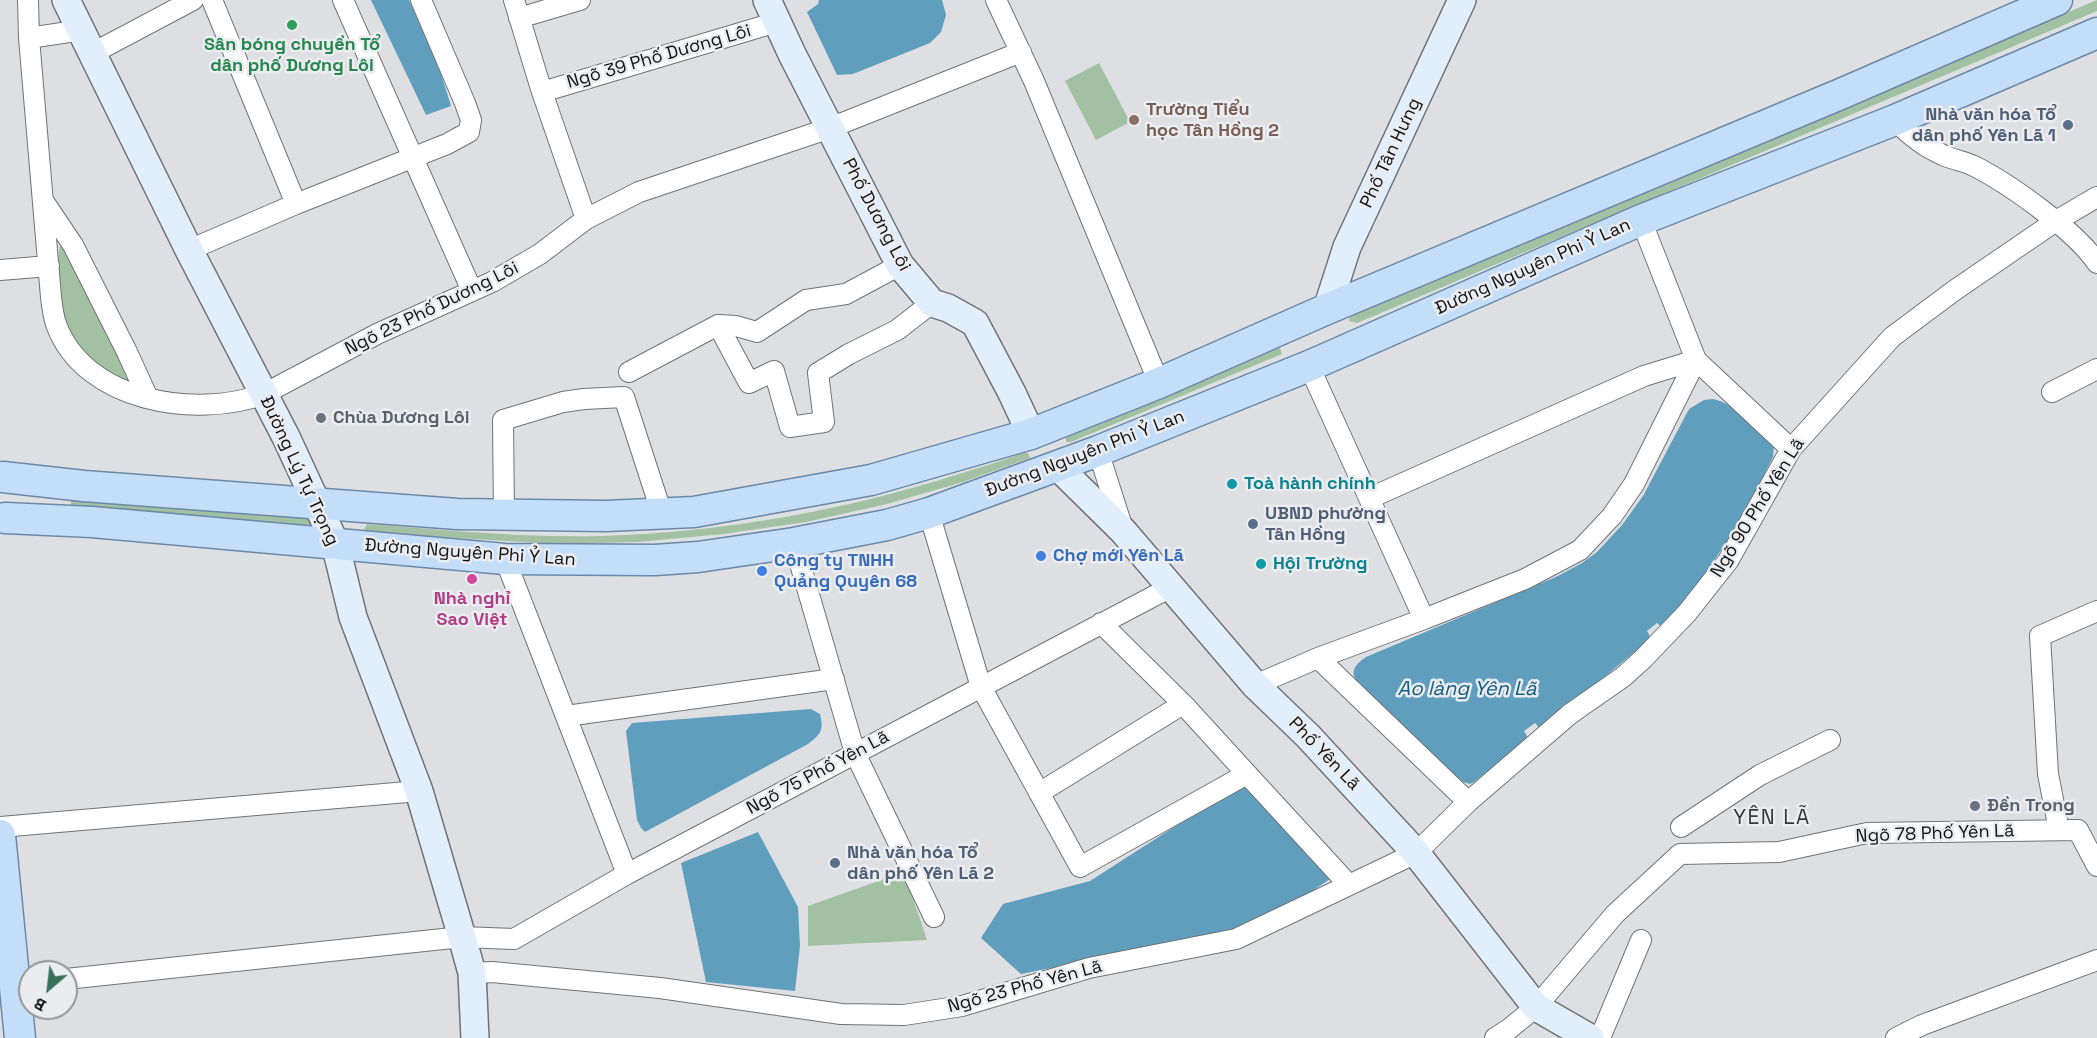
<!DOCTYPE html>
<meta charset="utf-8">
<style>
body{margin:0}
#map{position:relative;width:2097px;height:1038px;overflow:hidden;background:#dddfe3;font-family:"Space Grotesk",sans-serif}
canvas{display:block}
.north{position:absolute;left:18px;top:960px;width:60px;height:60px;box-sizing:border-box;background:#eaecf0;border:2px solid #939598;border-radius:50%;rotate:208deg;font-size:16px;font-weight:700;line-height:24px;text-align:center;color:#111213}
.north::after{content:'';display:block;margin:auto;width:21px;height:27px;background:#35715b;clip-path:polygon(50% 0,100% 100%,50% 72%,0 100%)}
</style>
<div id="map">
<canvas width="2097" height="1038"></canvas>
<div class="north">B</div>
</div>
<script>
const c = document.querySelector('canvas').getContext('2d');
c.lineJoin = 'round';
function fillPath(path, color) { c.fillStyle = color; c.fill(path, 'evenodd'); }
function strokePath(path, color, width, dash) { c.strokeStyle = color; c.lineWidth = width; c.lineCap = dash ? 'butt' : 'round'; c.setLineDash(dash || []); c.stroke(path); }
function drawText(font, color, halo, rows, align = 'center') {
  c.font = font + ' "Space Grotesk",sans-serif'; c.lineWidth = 5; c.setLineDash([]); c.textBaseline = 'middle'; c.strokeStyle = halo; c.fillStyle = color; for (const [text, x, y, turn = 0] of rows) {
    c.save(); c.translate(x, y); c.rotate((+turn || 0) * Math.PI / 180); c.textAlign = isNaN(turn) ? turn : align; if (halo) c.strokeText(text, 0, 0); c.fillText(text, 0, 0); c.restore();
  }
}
const green = new Path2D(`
 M2097 0V11L1357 323 1349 321 1350 317 1364 310Z
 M1099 63 1130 122 1096 140 1065 81Z
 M63 244 131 381 125 383C112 375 92 364 83 353 58 325 57 286 59 251L60 246Z
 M1276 348H1280L1282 354 1071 442H1066V436Z
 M1023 453H1028L1030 458 963 482 887 504 806 522 723 534 638 542 557 544 373 533 364 530 367 524C446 530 524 538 603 536 723 532 844 511 959 474 980 467 1002 461 1023 453Z
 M71 500 315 519V528L71 507Z
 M904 872 927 940 808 946V906Z`);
const water = new Path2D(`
 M371 0H409L438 64 451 106 426 115Z
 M819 0H942L946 15 941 32 930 43 853 74 837 75 807 12 818 4Z
 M1713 399C1739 405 1757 427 1774 445L1773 457 1736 529 1686 600 1663 628 1657 623 1647 631 1651 638 1541 730 1535 723 1524 731 1528 738 1474 782 1470 784 1460 781 1357 681C1349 671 1357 663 1366 657L1558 576 1582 563 1597 552 1622 525 1643 496 1689 409 1704 400Z
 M811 709 820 714C824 731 821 734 808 744L645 832 641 828 637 820 626 731 632 723Z
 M1241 784 1333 877 1257 928 1021 974 981 938 1003 904 1090 881Z
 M758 832 798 907 800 946 795 991 706 982 681 863Z`);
const street = new Path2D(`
 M28 0 29 38 51 297C52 306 53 315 56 324 84 402 196 419 264 394L377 334 492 282 540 254 586 219 639 192 830 128 1021 52
 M212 0 296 204
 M343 0 472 291
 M514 0 542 92 586 219
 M996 0 1034 81 1159 383
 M519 18 580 0
 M29 38 82 30
 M93 53 193 0
 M542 92 777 22
 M1895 120C1909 135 1924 147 1943 155 1953 160 1964 161 1974 166 2008 183 2076 231 2097 263
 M44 202 73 245 127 352 148 398
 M1641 220 1696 360 1791 449
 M189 250 296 204 447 144 469 132 471 120 465 103 421 0
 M0 270 49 266
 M718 325 749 383 774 371 790 427 824 422 818 373 849 354 897 330 932 303
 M629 372 718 325 736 326 757 332 806 300 846 294 900 265
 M2052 392 2097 369
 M1098 451 1123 529
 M1370 498 1644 376 1696 360
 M929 513 981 687 1080 867 1247 774 1349 885
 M504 515 503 420 563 402 584 399 624 397 662 514
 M794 543 855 753 934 917
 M505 559 627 874
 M1424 619 1525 579 1580 550 1612 516 1634 484 1696 360
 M1101 623 1183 704 1247 774
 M1318 658 1468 802
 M1255 685 1318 658 1424 619 1309 366
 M566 716 834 679
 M1039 793 1183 704
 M0 827 419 791
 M1681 827 1760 775 1830 740
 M2059 830 2048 774 2040 636 2097 611
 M472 973 492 972 660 988 841 1014 904 1015 962 1006 1089 968 1236 939 1343 888 1416 853 1468 802 1570 714 1623 677 1643 659 1687 613 1728 561 1791 449 1892 337 1955 290 2056 221 2097 197
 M66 979 462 937 514 939 627 874 1171 587
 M1495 1038 1509 1029 1536 1007 1615 914 1680 854 1779 852 1867 833 2078 830 2097 866
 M1600 1038 1641 940
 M1896 1038 1922 1025 2097 960`);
const secondary = new Path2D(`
 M66 0 189 250 286 437 335 543 353 617 419 791 462 937 472 973 475 1038
 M767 0 792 54 900 265 932 303 948 308 975 323 1012 393 1031 434
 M1327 309 1347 247 1462 0
 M1057 466 1123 531 1255 685 1308 736 1416 853 1536 1007 1590 1038`);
const primary = new Path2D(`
 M3 477 84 486 457 514 606 516 694 512 871 480 1031 434 1159 383 1327 309 1843 93 2057 0
 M5 518 92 522 505 559 655 560 698 557 794 543 887 525 929 513 1098 451 1309 366 1641 220 1895 120 2097 33
 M0 835 20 1038`);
const markers = [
 [292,25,6,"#2e9e5b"],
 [1134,120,6,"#8d6e63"],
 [2068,125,6,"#5c6f8a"],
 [321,418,6,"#6b7280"],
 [1232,484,6,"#0f9aa8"],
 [1253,524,6,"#5c6f8a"],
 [1041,556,6,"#3f7fe0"],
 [1261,564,6,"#0f9aa8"],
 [762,571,6,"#3f7fe0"],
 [472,579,6,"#d1479c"],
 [1975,806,6,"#6b7280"],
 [835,863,6,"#5c6f8a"]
];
const leisureNames = [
 ["Sân bóng chuyền Tổ",292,45],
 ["dân phố Dương Lôi",292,66]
];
const streetNames = [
 ["Ngõ 39 Phố Dương Lôi",659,57,-16],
 ["Phố Tân Hưng",1391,153,-65],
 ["Phố Dương Lôi",876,215,62],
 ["Đường Nguyên Phi Ỷ Lan",1533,267,-24],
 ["Ngõ 23 Phố Dương Lôi",432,309,-26],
 ["Đường Nguyên Phi Ỷ Lan",1085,454,-21],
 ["Đường Lý Tự Trọng",299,471,65],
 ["Ngõ 90 Phố Yên Lã",1758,508,-58],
 ["Đường Nguyên Phi Ỷ Lan",470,553,4],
 ["Phố Yên Lã",1324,754,46],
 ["Ngõ 75 Phố Yên Lã",818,773,-28],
 ["Ngõ 78 Phố Yên Lã",1935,834,-2],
 ["Ngõ 23 Phố Yên Lã",1025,987,-15]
];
const educationNames = [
 ["Trường Tiểu",1146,110],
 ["học Tân Hồng 2",1146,131]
];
const serviceNames = [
 ["Nhà văn hóa Tổ",2056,115,"right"],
 ["dân phố Yên Lã 1",2056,136,"right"],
 ["UBND phường",1265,514],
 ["Tân Hồng",1265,535],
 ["Nhà văn hóa Tổ",847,853],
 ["dân phố Yên Lã 2",847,874]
];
const worshipNames = [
 ["Chùa Dương Lôi",333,418],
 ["Đền Trong",1987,806]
];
const cultureNames = [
 ["Toà hành chính",1244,484],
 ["Hội Trường",1273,564]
];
const shopNames = [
 ["Chợ mới Yên Lã",1053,556],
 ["Công ty TNHH",774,561],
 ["Quảng Quyên 68",774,582]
];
const hotelNames = [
 ["Nhà nghỉ",472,599],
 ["Sao Việt",472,620]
];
const waterNames = [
 ["Ao làng Yên Lã",1467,690]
];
const quarterNames = [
 ["YÊN LÃ",1772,818]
];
fillPath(green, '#a2c1a2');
fillPath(water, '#609ebe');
strokePath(street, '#717376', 22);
strokePath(secondary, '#717376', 30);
strokePath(primary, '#6b88a7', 33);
strokePath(street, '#fff', 20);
strokePath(secondary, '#e1eefc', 27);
strokePath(primary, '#c4defa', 30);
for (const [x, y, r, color] of markers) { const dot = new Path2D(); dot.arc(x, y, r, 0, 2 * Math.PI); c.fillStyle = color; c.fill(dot); strokePath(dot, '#eaecf0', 2); }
drawText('bold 18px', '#27864d', '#eaecf0', leisureNames);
drawText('18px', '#111213', '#eaecf0', streetNames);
drawText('bold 18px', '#785e54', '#eaecf0', educationNames, 'left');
drawText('bold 18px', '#4e5e75', '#eaecf0', serviceNames, 'left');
drawText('bold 18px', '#5b616d', '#eaecf0', worshipNames, 'left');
drawText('bold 18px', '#0d838f', '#eaecf0', cultureNames, 'left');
drawText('bold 18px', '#366cbe', '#eaecf0', shopNames, 'left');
drawText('bold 18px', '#b23c85', '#eaecf0', hotelNames);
drawText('italic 20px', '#105e7f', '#eaecf0', waterNames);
c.letterSpacing = '1.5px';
drawText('21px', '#38393c', '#eaecf0', quarterNames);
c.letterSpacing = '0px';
</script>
